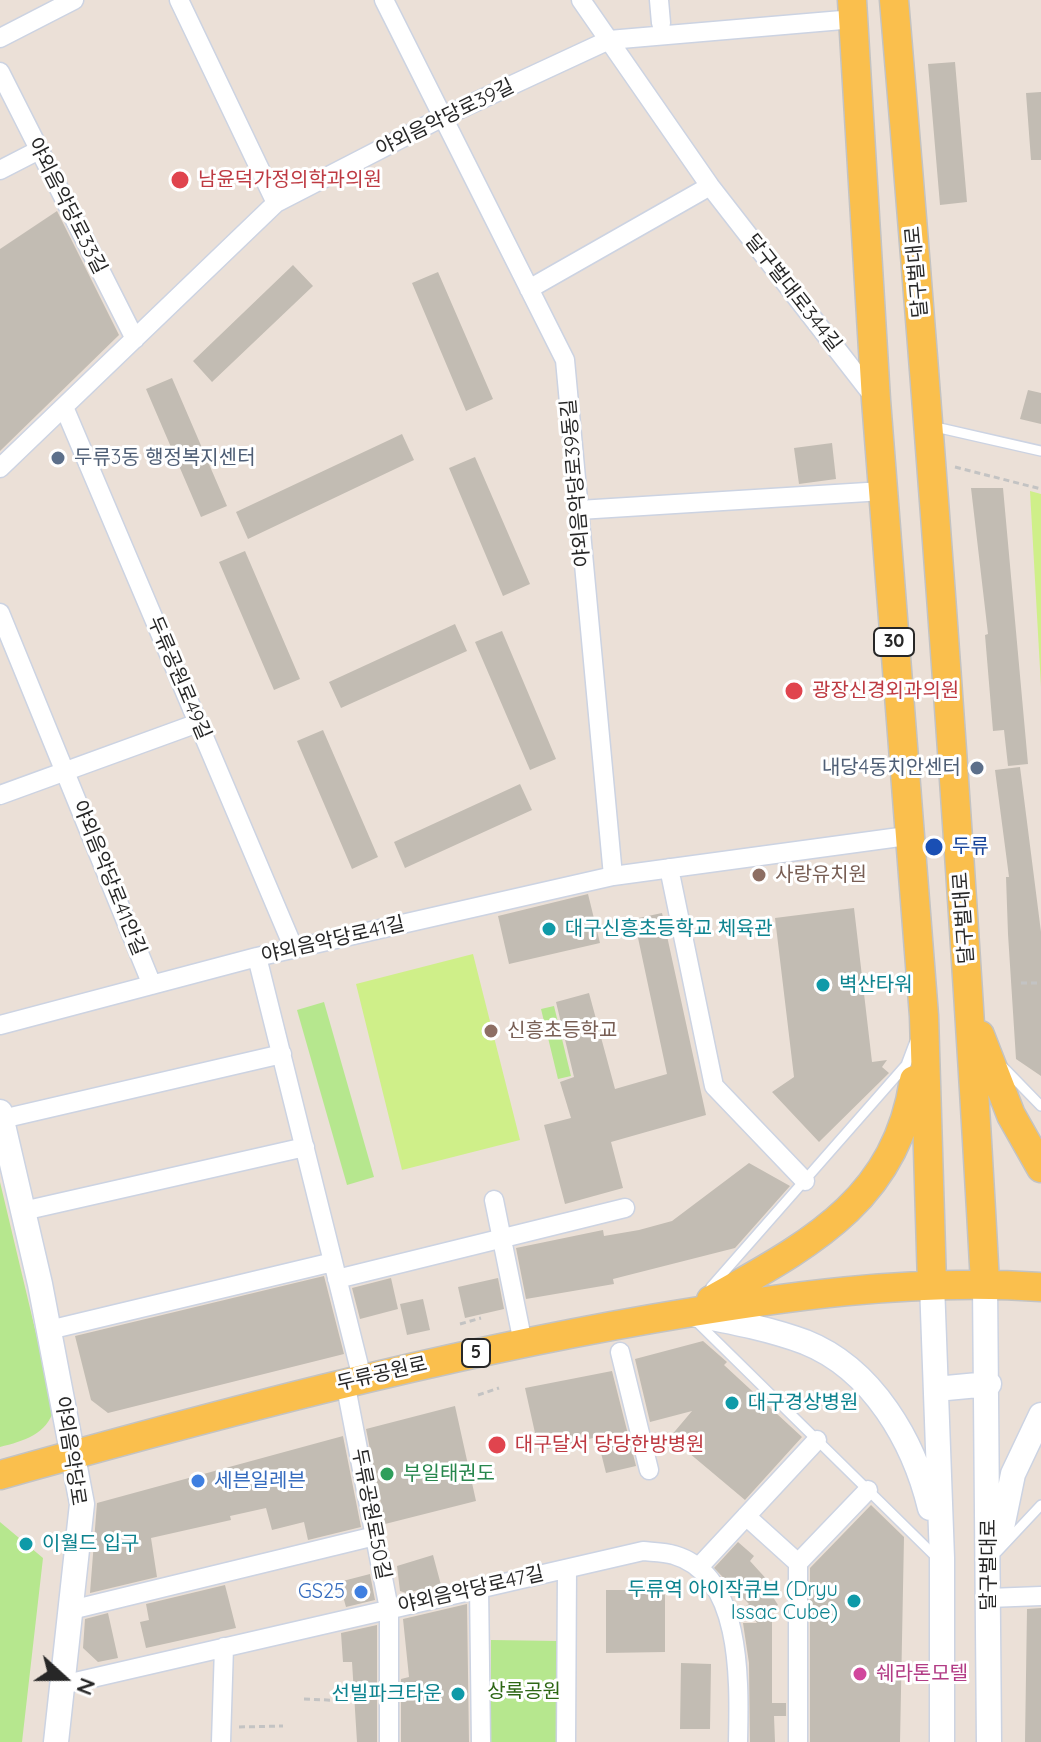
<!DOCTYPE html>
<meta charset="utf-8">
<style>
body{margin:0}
#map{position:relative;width:1041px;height:1742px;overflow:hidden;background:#ebe0d7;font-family:Quicksand,sans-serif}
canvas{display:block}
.north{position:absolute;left:24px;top:1638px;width:80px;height:80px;-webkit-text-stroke:6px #fff;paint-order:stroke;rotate:111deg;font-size:22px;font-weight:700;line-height:32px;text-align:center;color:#272727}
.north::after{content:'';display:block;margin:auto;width:28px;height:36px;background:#272727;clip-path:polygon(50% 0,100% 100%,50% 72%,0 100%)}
</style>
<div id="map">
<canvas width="1041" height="1742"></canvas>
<div class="north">N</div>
</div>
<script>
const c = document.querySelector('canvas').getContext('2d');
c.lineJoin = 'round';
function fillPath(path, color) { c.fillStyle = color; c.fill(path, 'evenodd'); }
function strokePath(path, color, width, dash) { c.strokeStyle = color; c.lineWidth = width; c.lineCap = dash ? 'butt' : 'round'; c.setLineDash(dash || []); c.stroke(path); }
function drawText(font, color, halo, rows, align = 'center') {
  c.font = font + ' Quicksand,"Noto Sans KR",sans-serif'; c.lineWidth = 6; c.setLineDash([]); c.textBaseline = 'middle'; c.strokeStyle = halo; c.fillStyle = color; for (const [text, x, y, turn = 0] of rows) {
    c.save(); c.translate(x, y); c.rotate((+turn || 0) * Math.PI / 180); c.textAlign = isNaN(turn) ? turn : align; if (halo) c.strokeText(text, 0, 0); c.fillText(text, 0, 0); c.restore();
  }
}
const green = new Path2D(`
 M324 1002 374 1177 347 1185 297 1010Z
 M554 1006 571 1076 558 1079 541 1009Z
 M0 1182 54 1409C47 1434 24 1441 0 1447Z
 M0 1522 43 1558 22 1742H0Z
 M491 1640 558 1641 557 1742H491Z`);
const pitch = new Path2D(`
 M1030 491 1041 494V687Z
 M473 954 520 1140 402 1170 356 984Z`);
const building = new Path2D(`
 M955 62 967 202 940 205 928 64Z
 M1041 92V160H1031L1026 93Z
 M57 211 119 335 0 451V249Z
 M293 265 313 286 212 382 193 361Z
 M438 272 493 399 466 411 412 283Z
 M172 378 227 506 201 517 146 389Z
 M1028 390 1041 393V424L1020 419Z
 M402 434 414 460 248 539 236 512Z
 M832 443 836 479 799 484 794 448Z
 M475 457 530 584 503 596 449 468Z
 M971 488H1003L1028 764 1008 766 1004 730 993 731 985 635 988 634Z
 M245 551 300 679 274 690 219 562Z
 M455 624 467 651 341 708 329 682Z
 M502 631 556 759 530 770 475 642Z
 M323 730 378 857 352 869 297 741Z
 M1020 767 1041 932V1076L1016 1059 1008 934 1006 877H1009L995 770Z
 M520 784 532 810 405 868 394 842Z
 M588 894 600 943 509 964 498 916Z
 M854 908 872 1062 887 1060 882 1067 889 1073 819 1142 772 1092 794 1077 775 918Z
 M662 913 706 1115 611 1142 623 1188 565 1204 544 1125 571 1118 560 1082 574 1077 556 1002 589 993 615 1089 667 1074 634 919Z
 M749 1163 790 1186 735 1248 613 1279 614 1284 526 1299 516 1248 603 1230 604 1236 639 1230 672 1221Z
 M324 1276 344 1354 108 1413 91 1400 75 1336Z
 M391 1278 398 1309 360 1319 352 1288Z
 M498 1278 504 1309 465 1318 458 1287Z
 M423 1299 430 1330 407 1335 400 1304Z
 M703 1341 727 1362 724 1365 802 1437 745 1500 670 1437 692 1411 650 1422 635 1359Z
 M612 1371 636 1466 606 1473 597 1437 539 1451 525 1388Z
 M455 1406 476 1501 385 1524 366 1429Z
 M343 1436 361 1527 308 1540 304 1522 272 1530 266 1508 230 1516 231 1520 151 1538 157 1577 90 1593 97 1503Z
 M871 1505 904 1537 900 1742H810V1568Z
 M738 1542 754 1556 750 1561 770 1583 766 1586 778 1605 772 1609V1703H786V1716H774L775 1742H750L749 1663 743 1623H757L746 1606 749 1604 714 1568Z
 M433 1555 441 1585 406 1593 400 1591 397 1566Z
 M370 1574 375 1600 346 1607 339 1582Z
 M225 1585 236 1628 146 1648 140 1622 149 1620 146 1604Z
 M606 1590H665V1652L606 1653Z
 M467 1604 469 1742H401V1679L409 1677 403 1619Z
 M1041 1608V1742H1025L1027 1609Z
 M108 1613 118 1658 98 1662 83 1648 85 1619Z
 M377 1625V1742H357L352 1662H343L341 1633Z
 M681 1663 711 1664 710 1729H680Z`);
const path = new Path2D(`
 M955 467 1041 489
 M1021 983H1041
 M460 1324 481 1318
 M478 1395 499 1388
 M304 1699 373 1702
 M239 1727 283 1726`);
const lane = new Path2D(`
 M931 426 1041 451
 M1003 1067 1041 1106
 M711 1287 906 1065 915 1041
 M696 1321 936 1557
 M997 1552 1041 1505`);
const street = new Path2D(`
 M179 0 276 203
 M384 0 565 360 613 876
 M581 0 710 186 874 397
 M659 0 661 23
 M0 38 74 0
 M0 72 135 339
 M0 170 39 150
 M529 289 710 186
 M64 407 294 949
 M0 468 276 203 443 117 609 40 854 19
 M579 510 883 491
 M0 613 152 985
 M0 795 198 723
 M669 868 714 1086 805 1181
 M257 957 362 1378
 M0 1025 257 957 613 876 907 836
 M2 1119 282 1054
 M494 1200 523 1343
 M23 1211 305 1147
 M337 1279 625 1208
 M49 1330 333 1262
 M620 1352 649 1470
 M345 1382 389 1609V1742
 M746 1516 798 1563V1742
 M798 1563 868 1490
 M698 1568 817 1440
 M479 1586 481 1742
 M989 1598 1041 1596
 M71 1610 375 1536
 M62 1685 643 1551C653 1552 665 1552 674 1555 744 1575 739 1686 738 1742
 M221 1742 224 1647
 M566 1742 567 1569`);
const secondary = new Path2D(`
 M0 1112 40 1284 82 1504 56 1742
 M985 1283 989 1742
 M932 1284 942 1558V1742
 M697 1315C733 1322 770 1329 805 1342 873 1369 914 1442 930 1508
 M936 1389 989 1384
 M1000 1537 1013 1474 1041 1415`);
const primary = new Path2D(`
 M852 0 876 400 924 1016 932 1284
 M894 0C930 427 962 855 985 1283
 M980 1035 1011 1115 1041 1168
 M711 1300C808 1245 896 1201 914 1080
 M0 1475C215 1415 431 1357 651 1319 780 1297 910 1278 1041 1287`);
const markers = [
 [180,180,10,"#e0444e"],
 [58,458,8,"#5c6f8a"],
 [794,691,10,"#e0444e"],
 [977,768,8,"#5c6f8a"],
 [934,847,10,"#1a4fb4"],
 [759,875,8,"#8d6e63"],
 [549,929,8,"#0f9aa8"],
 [823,985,8,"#0f9aa8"],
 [491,1031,8,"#8d6e63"],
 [732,1403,8,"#0f9aa8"],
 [497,1445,10,"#e0444e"],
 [387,1474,8,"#2e9e5b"],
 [198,1481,8,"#3f7fe0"],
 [26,1544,8,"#0f9aa8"],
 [361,1592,8,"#3f7fe0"],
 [854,1601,8,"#0f9aa8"],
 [860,1674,8,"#d1479c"],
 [458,1694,8,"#0f9aa8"]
];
const shields = [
 [894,642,40],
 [476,1353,28]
];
const shieldNames = [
 ["30",894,642],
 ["5",476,1353]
];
const streetNames = [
 ["야외음악당로39길",445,118,-26],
 ["야외음악당로33길",67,206,63],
 ["달구벌대로",917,272,-95],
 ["달구벌대로344길",793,293,52],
 ["야외음악당로39동길",576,483,-95],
 ["두류공원로49길",179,678,67],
 ["야외음악당로41안길",109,878,68],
 ["달구벌대로",964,918,-94],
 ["야외음악당로41길",333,940,-13],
 ["두류공원로",382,1374,-13],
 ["야외음악당로",70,1451,81],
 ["두류공원로50길",371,1514,79],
 ["달구벌대로",989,1565,-90],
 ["야외음악당로47길",471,1590,-13]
];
const healthNames = [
 ["남윤덕가정의학과의원",198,180],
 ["광장신경외과의원",812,691],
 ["대구달서 당당한방병원",515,1445]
];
const serviceNames = [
 ["두류3동 행정복지센터",74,458],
 ["내당4동치안센터",961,768,"right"]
];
const transitNames = [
 ["두류",952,847]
];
const educationNames = [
 ["사랑유치원",775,875],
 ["신흥초등학교",507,1031]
];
const cultureNames = [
 ["대구신흥초등학교 체육관",565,929],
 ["벽산타워",839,985],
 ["대구경상병원",748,1403],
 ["이월드 입구",42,1544],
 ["두류역 아이작큐브 (Dryu",838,1590,"right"],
 ["Issac Cube)",838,1613,"right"],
 ["선빌파크타운",442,1694,"right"]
];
const leisureNames = [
 ["부일태권도",403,1474]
];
const shopNames = [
 ["세븐일레븐",214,1481],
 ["GS25",345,1592,"right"]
];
const hotelNames = [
 ["쉐라톤모텔",876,1674]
];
const parkNames = [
 ["상록공원",524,1692]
];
fillPath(green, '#b6e78e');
fillPath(pitch, '#cfef89');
fillPath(building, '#c2bcb3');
strokePath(lane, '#ccd3e2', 12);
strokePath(street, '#ccd3e2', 21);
strokePath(secondary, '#ccd3e2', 27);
strokePath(primary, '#c3c3c3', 31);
strokePath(path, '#c3c3c3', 3, [6, 4]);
strokePath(lane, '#fff', 9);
strokePath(street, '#fff', 18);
strokePath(secondary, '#fff', 24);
strokePath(primary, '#fabf4d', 28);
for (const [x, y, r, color] of markers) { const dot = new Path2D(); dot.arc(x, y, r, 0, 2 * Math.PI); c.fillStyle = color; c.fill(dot); strokePath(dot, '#fff', 3); }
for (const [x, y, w] of shields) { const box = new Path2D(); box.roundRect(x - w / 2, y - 14, w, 28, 6); c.fillStyle = '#fff'; c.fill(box); strokePath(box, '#272727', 2); }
drawText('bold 18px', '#272727', null, shieldNames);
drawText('20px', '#272727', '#fff', streetNames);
drawText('20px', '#be3a42', '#fff', healthNames, 'left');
drawText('20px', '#4e5e75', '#fff', serviceNames, 'left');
drawText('20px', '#164399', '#fff', transitNames, 'left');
drawText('20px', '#785e54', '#fff', educationNames, 'left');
drawText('20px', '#0d838f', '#fff', cultureNames, 'left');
drawText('20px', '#27864d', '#fff', leisureNames, 'left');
drawText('20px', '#366cbe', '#fff', shopNames, 'left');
drawText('20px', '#b23c85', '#fff', hotelNames, 'left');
drawText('20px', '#2e6714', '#fff', parkNames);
</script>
